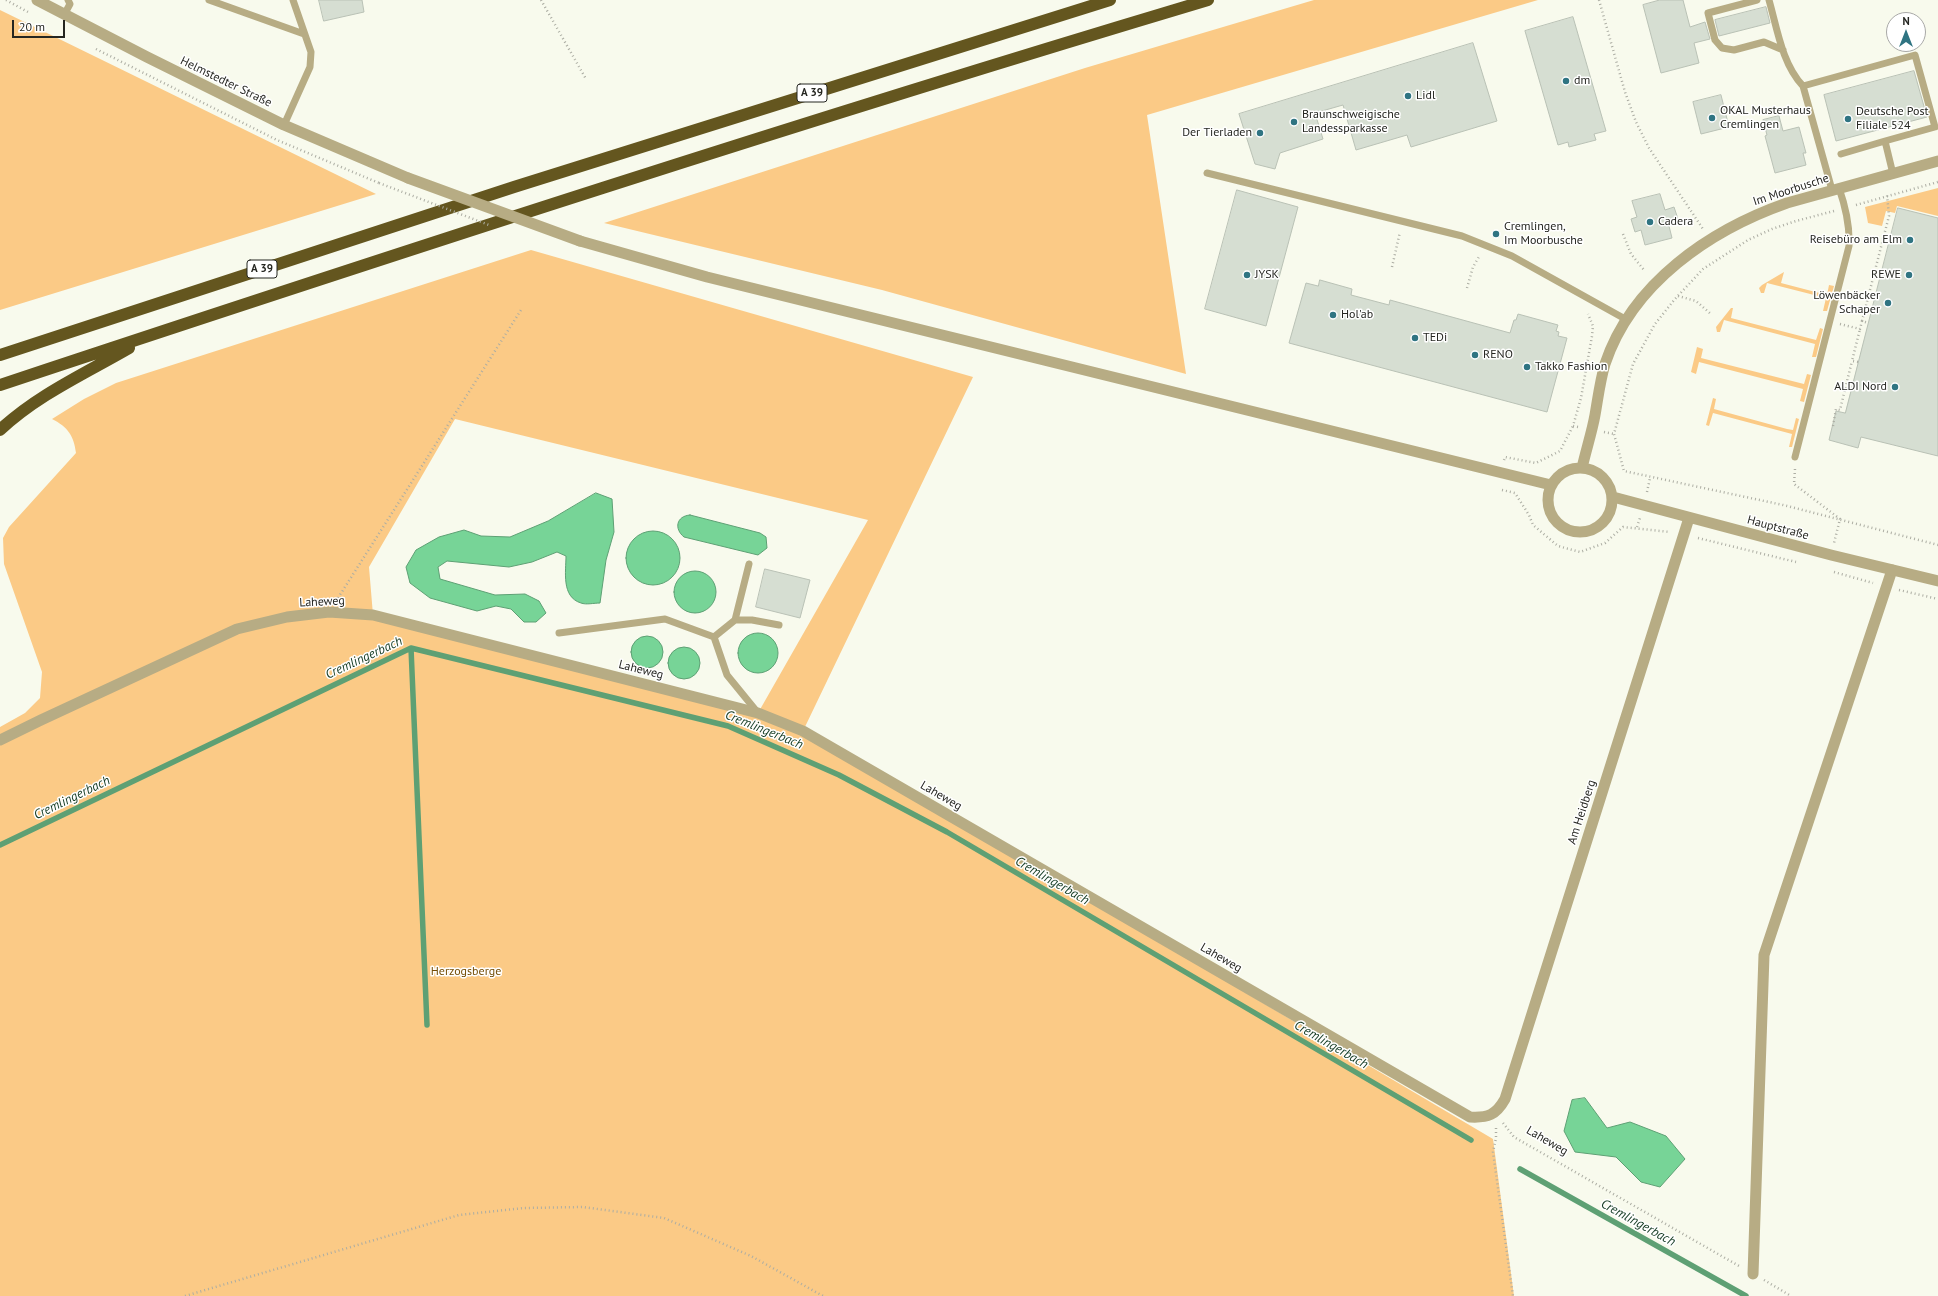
<!DOCTYPE html>
<meta charset="utf-8">
<style>
body{margin:0}
#map{position:relative;width:1938px;height:1296px;overflow:hidden;background:#f8faed;font-family:"PT Sans",sans-serif}
canvas{display:block}
.north{position:absolute;left:1886px;top:12px;width:40px;height:40px;box-sizing:border-box;background:#fff;border:1px solid #a8a8a6;border-radius:50%;rotate:0deg;font-size:11px;font-weight:700;line-height:16px;text-align:center;color:#252621}
.north::after{content:'';display:block;margin:auto;width:14px;height:18px;background:#2f7482;clip-path:polygon(50% 0,100% 100%,50% 72%,0 100%)}
.scale{position:absolute;left:12px;top:20px;width:53px;height:18px;box-sizing:border-box;border:2px solid #252621;border-top:0;padding-left:5px;font-size:12px;line-height:14px;white-space:nowrap;color:#252621;-webkit-text-stroke:3px #fff;paint-order:stroke}
</style>
<div id="map">
<canvas width="1938" height="1296"></canvas>
<div class="north">N</div>
<div class="scale">20 m</div>
</div>
<script>
const c = document.querySelector('canvas').getContext('2d');
c.lineJoin = 'round';
function fillPath(path, color) { c.fillStyle = color; c.fill(path, 'evenodd'); }
function strokePath(path, color, width, dash) { c.strokeStyle = color; c.lineWidth = width; c.lineCap = dash ? 'butt' : 'round'; c.setLineDash(dash || []); c.stroke(path); }
function drawText(font, color, halo, rows, align = 'center') {
  c.font = font + ' "PT Sans",sans-serif'; c.lineWidth = 3; c.setLineDash([]); c.textBaseline = 'middle'; c.strokeStyle = halo; c.fillStyle = color; for (const [text, x, y, turn = 0] of rows) {
    c.save(); c.translate(x, y); c.rotate((+turn || 0) * Math.PI / 180); c.textAlign = isNaN(turn) ? turn : align; if (halo) c.strokeText(text, 0, 0); c.fillText(text, 0, 0); c.restore();
  }
}
const green = new Path2D(`
 M1314 0H1538L1147 115 1186 374 882 290 604 223 1085 68Z
 M0 10 376 194 0 310Z
 M1938 188V216L1897 206 1895 213 1886 211 1882 226 1868 223 1865 207Z
 M531 250 973 377 803 731 1493 1139 1514 1296H0V727L25 713 40 698 42 672 4 564 3 538 9 527 76 453C74 436 68 427 52 419L84 399 116 383ZM455 419 868 520 758 713 373 615 369 567Z
 M1784 272 1781 283 1827 295 1829 285 1834 286 1827 311H1823L1826 298 1767 283 1764 293H1761L1759 288 1762 285Z
 M1731 308H1733L1731 318 1816 340 1820 328 1823 329 1816 357H1812L1815 344 1724 320 1720 332H1717L1716 327Z
 M1697 347 1703 349 1701 358 1804 384 1807 374 1811 375 1804 402 1800 401 1803 389 1699 362 1696 374 1691 372Z
 M1713 398 1716 399 1714 409 1787 429 1793 430 1796 418 1799 419 1792 447H1789L1792 434 1713 413 1709 426 1706 425Z`);
const water = new Path2D(`
 M596 493 612 499 614 532 606 560 600 603C594 603 586 605 581 603 561 597 566 571 566 556L557 552 532 562 509 567 447 561 438 567 440 579 495 595 525 594 539 601 546 613 536 622H524L511 609 496 606 477 611 430 598 410 583 406 567 416 550 439 537 464 530 481 536 510 537 548 521Z
 M690 515 760 533 766 537 767 548 758 555 684 537C674 529 676 516 690 515Z
 M626 558a27 27 0 1 1 54 0a27 27 0 1 1-54 0Z
 M674 592a21 21 0 1 1 42 0a21 21 0 1 1-42 0Z
 M738 653a20 20 0 1 1 40 0a20 20 0 1 1-40 0Z
 M631 652a16 16 0 1 1 32 0a16 16 0 1 1-32 0Z
 M668 663a16 16 0 1 1 32 0a16 16 0 1 1-32 0Z
 M1585 1098 1607 1128 1630 1122 1666 1136 1685 1159 1660 1187 1641 1182 1616 1157 1575 1152 1564 1131 1572 1100Z`);
const stream = new Path2D(`
 M411 648 427 1025
 M0 845 411 648 728 726 839 775 947 832 1471 1140
 M1520 1169 1746 1296`);
const building = new Path2D(`
 M319 0H362L364 12 324 21Z
 M1660 0H1683L1690 27 1705 22 1710 39 1694 43 1699 63 1661 73 1643 5Z
 M1766 7 1770 23 1719 36 1715 20Z
 M1573 17 1606 131 1594 134 1596 140 1569 147 1568 142 1558 145 1525 31Z
 M1473 43 1497 121 1411 147 1407 135 1356 150 1343 105 1315 113 1323 139 1280 153 1275 169 1255 164 1239 114Z
 M1914 71 1927 117 1836 141 1824 95Z
 M1721 95 1729 127 1701 134 1693 102Z
 M1779 116 1783 131 1799 127 1806 153H1803L1806 165 1775 173 1765 136 1767 135 1763 120Z
 M1237 190 1298 207 1266 326 1205 309Z
 M1660 194 1665 210 1674 207 1678 219 1668 222 1672 238 1645 245 1641 230 1635 232 1631 219 1637 217 1632 201Z
 M1898 208 1938 218V456L1861 437 1858 448 1829 440 1836 411 1845 413Z
 M1320 280 1352 289 1351 295 1389 305 1390 300 1510 333 1514 320H1516L1518 314 1558 325 1556 331 1559 332 1558 336 1567 338 1547 412 1289 343 1306 283 1318 286Z
 M765 569 810 580 800 618 756 607Z`);
const path = new Path2D(`
 M6 0 28 12
 M541 0 586 79
 M1599 0 1625 92 1636 122 1649 148 1703 229
 M96 49 277 140 379 183
 M1856 205 1938 182
 M1834 211 1796 221 1772 229 1748 240 1703 269 1675 299 1655 324 1633 364 1614 434 1624 471 1783 505 1938 545
 M1623 234 1631 254 1644 270
 M1392 267 1400 232
 M1467 288 1473 267 1480 255
 M1678 296 1696 301 1712 315
 M1862 321 1889 216 1887 195
 M1840 324 1860 329 1862 321 1868 323
 M1858 362 1852 361 1860 329
 M1833 426 1836 409 1840 410 1852 361
 M1578 427 1573 426 1581 398 1592 336 1593 326 1588 314
 M1604 432 1614 434
 M1504 460 1505 457 1536 463 1560 451 1573 426
 M1795 469 1794 484 1840 519 1834 543
 M1502 490 1515 493 1529 515 1533 525 1558 546 1580 552 1605 543 1623 527 1670 532
 M1647 492 1650 478
 M1637 527 1640 518
 M1698 538 1796 562
 M1834 572 1873 583
 M1899 590 1938 599
 M338 598 521 310
 M1503 1123 1514 1137 1739 1266
 M1496 1128V1138L1493 1152 1513 1296
 M1764 1280 1791 1296
 M185 1296 459 1215 524 1208 583 1207 664 1218 751 1256 823 1296`);
const service = new Path2D(`
 M209 0 304 34
 M1757 0 1708 13 1715 40 1722 48 1734 50 1764 42 1783 50
 M1769 0C1777 28 1782 64 1803 86L1832 190
 M64 15 70 4 68 0
 M1803 86 1915 55 1935 127 1885 141 1893 174
 M284 125 310 67 311 52 293 0
 M1841 154 1885 141
 M1207 173 1462 236 1512 256 1627 320
 M1795 457 1849 246C1850 225 1846 208 1839 188
 M735 620 749 564
 M559 633 665 619 714 637 727 675 758 713
 M714 637 735 620H752L779 625`);
const minor = new Path2D(`
 M0 740 41 720 237 629 287 617 329 612 373 615 758 713 803 731 1470 1117C1488 1118 1496 1115 1505 1099L1689 518
 M1753 1274 1764 955 1892 570`);
const tertiary = new Path2D(`
 M37 0 147 57 284 125 408 178
 M580 241 707 277 1551 485
 M1548 500a32 32 0 1 1 64 0a32 32 0 1 1-64 0Z
 M1582 468C1586 450 1592 432 1595 415 1598 398 1600 381 1605 364 1632 283 1710 230 1787 203L1938 161
 M1613 497 1831 555 1938 581`);
const motorway = new Path2D(`
 M0 355 514 187 1110 0
 M0 385C401 252 803 121 1208 0
 M0 430C37 395 86 373 129 348`);
const pathBridge = new Path2D(`
 M379 183 489 225`);
const tertiaryBridge = new Path2D(`
 M408 178 580 241`);
const markers = [
 [1566,81,4,"#2f7482"],
 [1408,96,4,"#2f7482"],
 [1712,118,4,"#2f7482"],
 [1848,119,4,"#2f7482"],
 [1294,122,4,"#2f7482"],
 [1260,133,4,"#2f7482"],
 [1650,222,4,"#2f7482"],
 [1496,234,4,"#2f7482"],
 [1910,240,4,"#2f7482"],
 [1247,275,4,"#2f7482"],
 [1909,275,4,"#2f7482"],
 [1888,303,4,"#2f7482"],
 [1333,315,4,"#2f7482"],
 [1415,338,4,"#2f7482"],
 [1475,355,4,"#2f7482"],
 [1527,367,4,"#2f7482"],
 [1895,387,4,"#2f7482"]
];
const shields = [
 [812,93,30],
 [262,269,30]
];
const shieldNames = [
 ["A 39",812,93],
 ["A 39",262,269]
];
const poiNames = [
 ["dm",1574,81],
 ["Lidl",1416,96],
 ["OKAL Musterhaus",1720,111],
 ["Cremlingen",1720,125],
 ["Deutsche Post",1856,112],
 ["Filiale 524",1856,126],
 ["Braunschweigische",1302,115],
 ["Landessparkasse",1302,129],
 ["Der Tierladen",1252,133,"right"],
 ["Cadera",1658,222],
 ["Cremlingen,",1504,227],
 ["Im Moorbusche",1504,241],
 ["Reisebüro am Elm",1902,240,"right"],
 ["JYSK",1255,275],
 ["REWE",1901,275,"right"],
 ["Löwenbäcker",1880,296,"right"],
 ["Schaper",1880,310,"right"],
 ["Hol'ab",1341,315],
 ["TEDi",1423,338],
 ["RENO",1483,355],
 ["Takko Fashion",1535,367],
 ["ALDI Nord",1887,387,"right"]
];
const streetNames = [
 ["Helmstedter Straße",226,82,26],
 ["Im Moorbusche",1791,190,-18],
 ["Hauptstraße",1778,528,15],
 ["Laheweg",322,602,-3],
 ["Laheweg",641,670,14],
 ["Laheweg",941,796,30],
 ["Am Heidberg",1582,812,-72],
 ["Laheweg",1221,958,30],
 ["Laheweg",1547,1141,30]
];
const parkNames = [
 ["Herzogsberge",466,972]
];
const waterNames = [
 ["Cremlingerbach",364,658,-25],
 ["Cremlingerbach",764,730,22],
 ["Cremlingerbach",72,798,-26],
 ["Cremlingerbach",1052,881,30],
 ["Cremlingerbach",1331,1045,30],
 ["Cremlingerbach",1638,1223,29]
];
fillPath(green, '#fbca86');
fillPath(water, '#77d497');
strokePath(water, '#5ea074', 1);
strokePath(stream, '#5ea074', 5.5);
fillPath(building, '#d6ded2');
strokePath(building, '#b9c1b5', 1);
strokePath(path, '#acada3', 2.5, [1, 3]);
strokePath(service, '#b7ac84', 7);
strokePath(minor, '#b7ac84', 11);
strokePath(tertiary, '#b7ac84', 11);
strokePath(motorway, '#64561f', 12);
strokePath(pathBridge, '#acada3', 2.5, [1, 3]);
strokePath(tertiaryBridge, '#b7ac84', 11);
for (const [x, y, r, color] of markers) { const dot = new Path2D(); dot.arc(x, y, r, 0, 2 * Math.PI); c.fillStyle = color; c.fill(dot); strokePath(dot, '#fff', 1.5); }
for (const [x, y, w] of shields) { const box = new Path2D(); box.roundRect(x - w / 2, y - 9, w, 18, 3); c.fillStyle = '#fff'; c.fill(box); strokePath(box, '#252621', 1); }
drawText('bold 11px', '#252621', null, shieldNames);
drawText('12px', '#252621', '#fff', poiNames, 'left');
drawText('12px', '#252621', '#fff', streetNames);
drawText('12px', '#744d05', '#fff', parkNames);
drawText('italic 13px', '#143b23', '#fff', waterNames);
</script>
